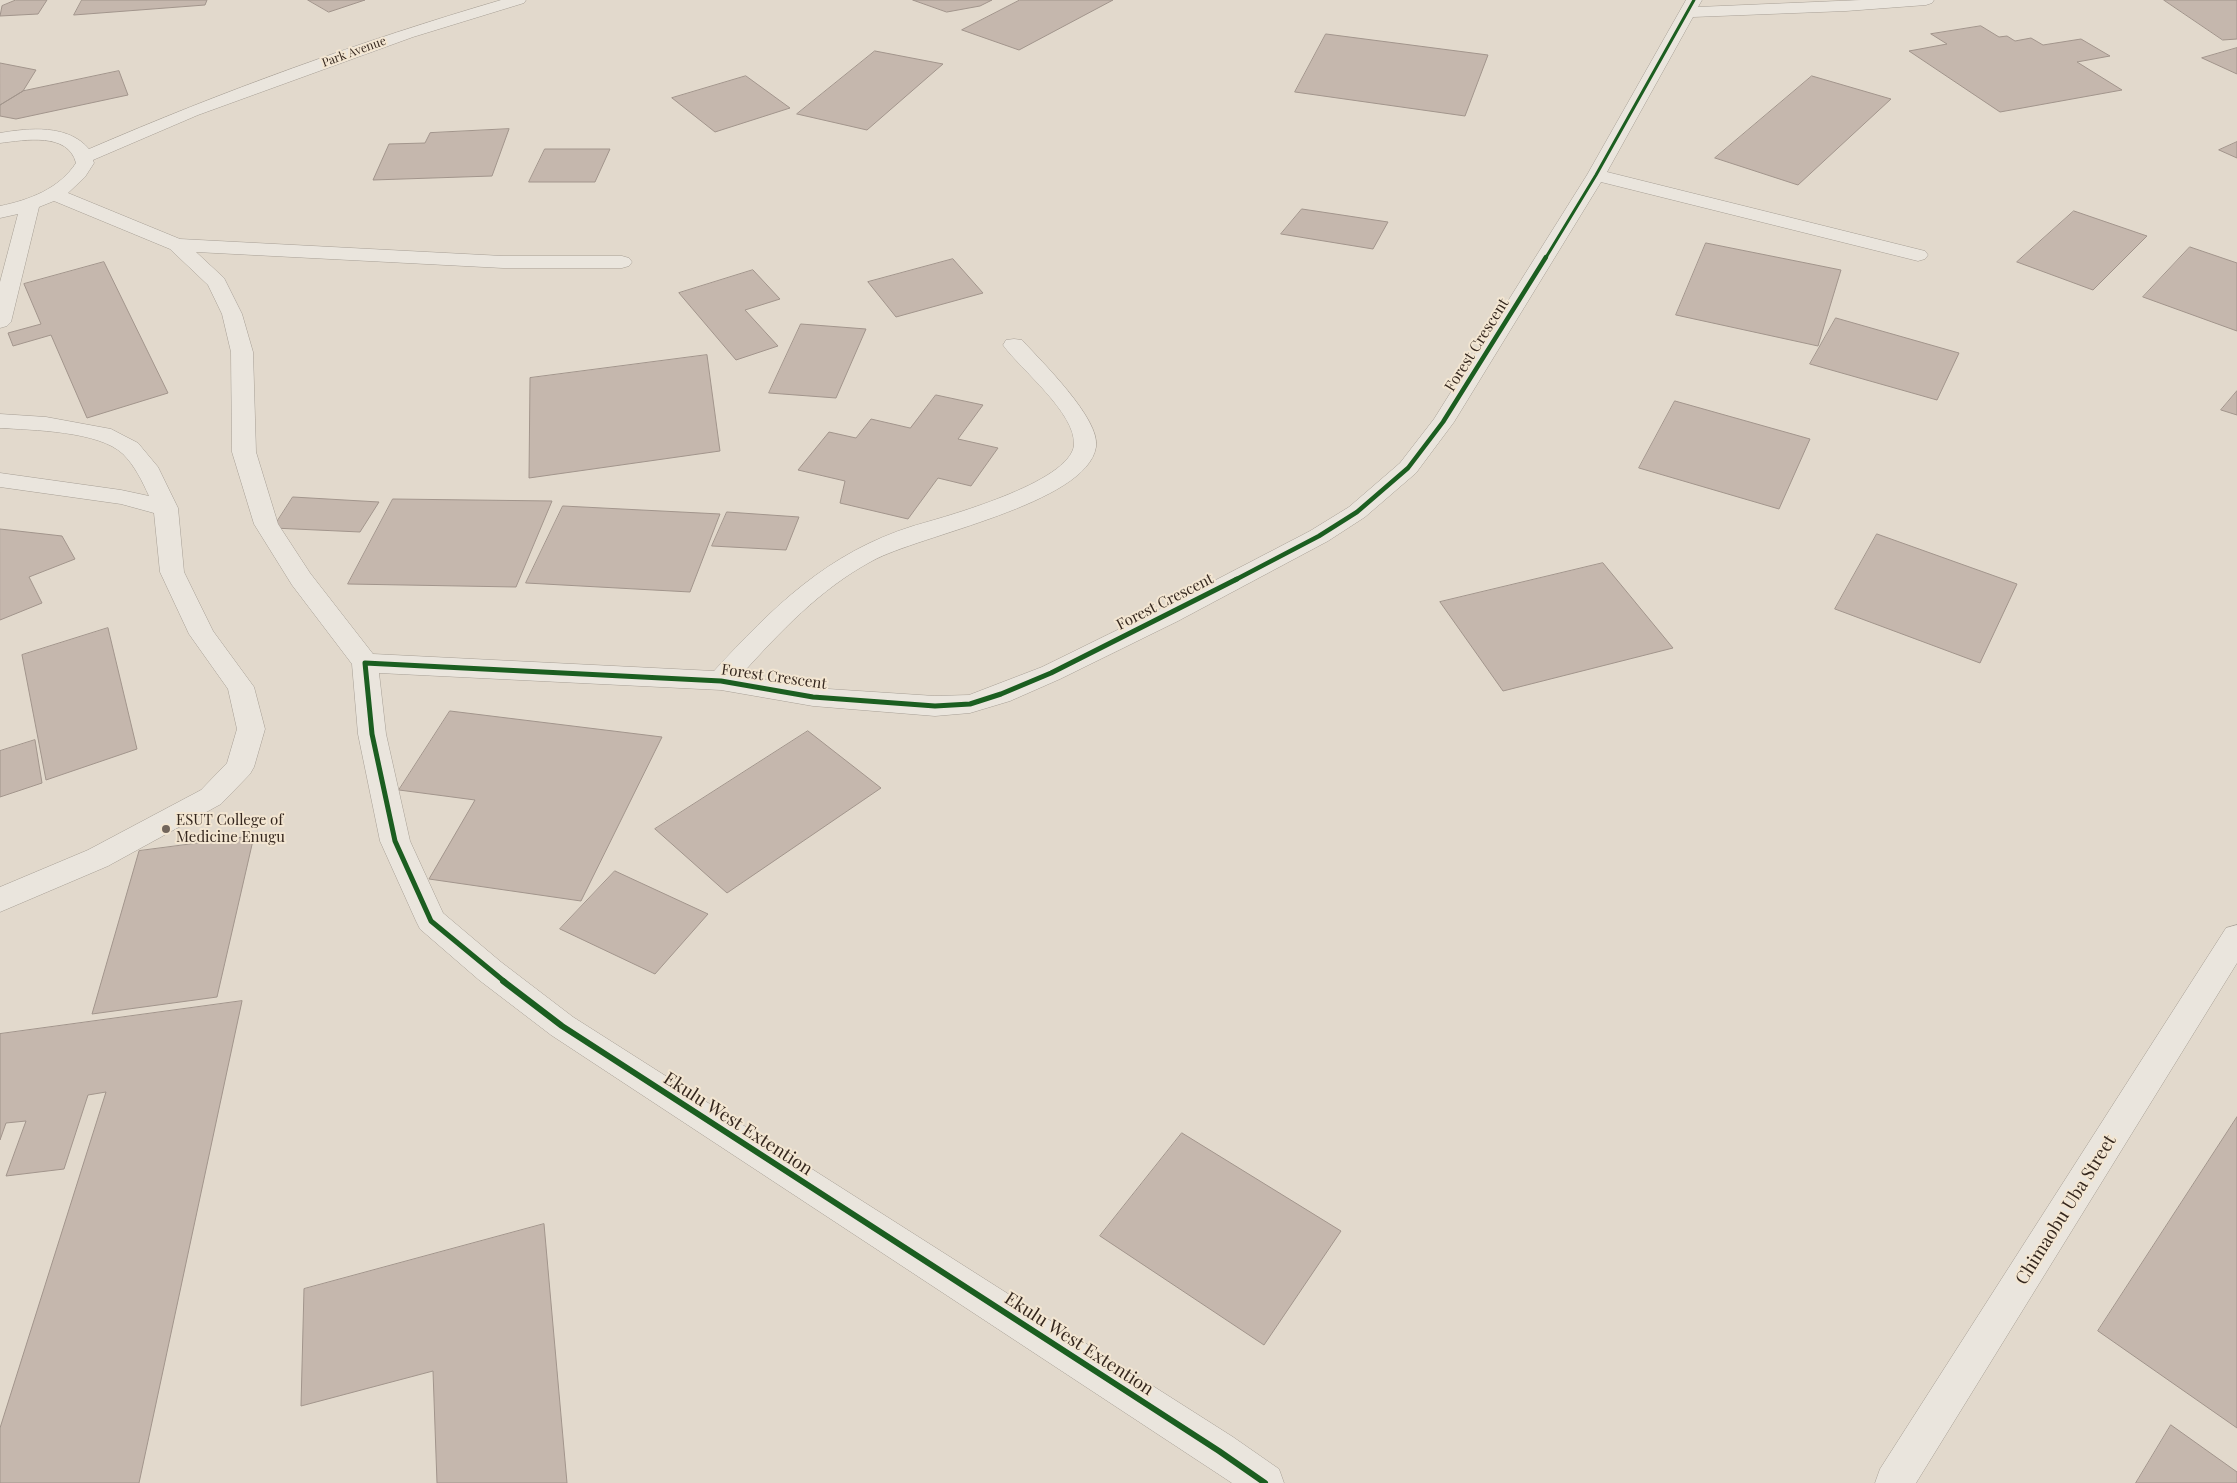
<!DOCTYPE html>
<style>
body{margin:0}
canvas{display:block;background:#e2d9cc}
</style>
<canvas width="2237" height="1483"></canvas>
<script>
const c = document.querySelector('canvas').getContext('2d');
c.lineJoin = 'round';
function fillPath(path, color) { c.fillStyle = color; c.fill(path, 'evenodd'); }
function strokePath(path, color, width, dash) { c.strokeStyle = color; c.lineWidth = width; c.lineCap = dash ? 'butt' : 'round'; c.setLineDash(dash || []); c.stroke(path); }
function drawText(font, color, halo, rows, align = 'center') {
  c.font = font + ' "Playfair Display",serif'; c.lineWidth = 4; c.setLineDash([]); c.textBaseline = 'middle'; c.strokeStyle = halo; c.fillStyle = color; for (const [text, x, y, turn = 0] of rows) {
    c.save(); c.translate(x, y); c.rotate((+turn || 0) * Math.PI / 180); c.textAlign = isNaN(turn) ? turn : align; if (halo) c.strokeText(text, 0, 0); c.fillText(text, 0, 0); c.restore();
  }
}
const building = new Path2D(`
 M16 0H47L38 14 0 16 2 6Z
 M82 0H207L205 5 74 15Z
 M308 0H365L329 12Z
 M913 0H992L980 6 947 12Z
 M1020 0H1113L1019 50 962 30Z
 M2164 0H2237V39L2223 40Z
 M1981 26 1999 37 2007 36 2015 41 2031 38 2043 45 2081 39 2110 56 2077 62 2122 90 2000 112 1909 51 1947 44 1931 34Z
 M1326 34 1488 55 1465 116 1295 92Z
 M2237 48V74L2202 58Z
 M875 51 943 64 867 130 797 114Z
 M0 63 36 70 23 91 0 105Z
 M119 71 128 95 16 119 0 116V105L23 91Z
 M746 76 790 108 715 132 672 98Z
 M1812 76 1891 99 1798 185 1715 158Z
 M509 129 492 176 373 180 389 144 425 143 430 133Z
 M2237 142V158L2219 150Z
 M545 149H610L595 182H529Z
 M1302 209 1388 222 1373 249 1281 234Z
 M2074 211 2147 236 2093 290 2017 262Z
 M1706 243 1841 270 1818 346 1676 315Z
 M2190 247 2237 263V331L2143 297Z
 M953 259 983 293 896 317 868 282Z
 M104 262 168 393 87 418 51 335 13 346 8 333 41 324 24 284Z
 M753 270 780 299 745 310 778 346 736 360 679 293Z
 M1836 318 1959 353 1937 400 1810 364Z
 M801 324 866 329 836 398 769 393Z
 M707 355 720 451 529 478 530 378Z
 M2237 391V415L2221 410Z
 M936 395 983 405 958 439 998 448 971 486 938 478 908 519 840 503 845 481 798 470 829 432 856 438 871 419 910 428Z
 M1675 401 1810 439 1779 509 1639 468Z
 M293 497 379 502 360 532 273 528Z
 M393 499 552 501 516 587 348 584Z
 M563 506 720 514 690 592 526 583Z
 M727 512 799 517 786 550 712 546Z
 M0 529 62 536 75 559 29 577 42 603 0 620Z
 M1877 534 2017 584 1980 663 1835 609Z
 M1603 563 1673 648 1503 691 1440 602Z
 M108 628 137 749 46 780 22 655Z
 M450 711 662 737 581 901 429 879 475 800 399 790Z
 M808 731 881 788 727 893 655 829Z
 M35 740 42 783 0 797V751Z
 M254 836 217 997 92 1014 139 851Z
 M615 871 708 914 655 974 560 929Z
 M242 1001 139 1483H0V1428L106 1092 88 1095 64 1169 6 1176 26 1121 6 1123 0 1140V1034Z
 M2237 1117V1428L2098 1331Z
 M1182 1133 1341 1231 1264 1345 1100 1236Z
 M544 1224 567 1483H437L433 1371 301 1406 304 1289Z
 M2171 1425 2237 1472V1483H2136Z`);
const minor = new Path2D(`
 M501 0H526L524 3 413 37 198 115 93 160 94 163 85 177 68 193 180 239 503 256H622L629 258 632 262 629 266 622 268H503L196 252 224 278 242 314 253 352 256 452 278 524 310 573 373 654 714 671C773 607 827 553 913 526 944 517 1070 483 1074 445 1076 413 1021 370 1003 345L1006 340 1014 339 1022 340C1040 360 1101 419 1096 447 1087 504 919 535 872 561 820 589 780 632 741 675L813 688 935 696 969 695 1042 667 1160 609 1310 531 1349 507 1400 463 1434 419 1587 175 1686 0H1702L1698 7 1861 0H1934L1932 3 1926 5 1846 11 1693 17 1607 172 1925 251 1928 255 1925 259 1918 261 1601 182 1454 422 1416 473 1365 517 1328 541 1178 621 1060 679 1010 701 970 713 935 716 813 706 721 690 379 673 386 734 410 841 443 913 501 962 573 1017 1233 1437 1279 1469 1284 1483H1232L551 1035 479 980 420 929 416 921 380 841 358 734 352 664 292 585 254 524 232 452 231 352 222 314 208 285 170 249 54 201 39 207 11 322 7 326 0 328V282L18 214 0 218V206C29 200 59 189 76 163 68 132 25 140 0 143V133C29 128 68 124 89 149 223 91 361 41 501 0Z
 M0 414 46 417 111 429 138 443 158 467 178 508 184 572 213 631 254 687 265 729 254 767 250 774 221 804 108 866 0 912V887L88 850 201 790 227 763 237 729 228 689 189 634 160 572 154 513 121 504 0 487V473L121 490 149 496C142 481 135 466 123 454 99 431 32 430 0 428Z
 M2237 925V963L1916 1483H1875L1880 1469 2226 928Z`);
const cyclewayFar3 = new Path2D(`
 M1545 259 1596 175 1694 0`);
const cyclewayFar2 = new Path2D(`
 M1235 580 1319 536 1357 512 1408 468 1443 422 1546 257`);
const cyclewayFar1 = new Path2D(`
 M505 982 431 921 395 841 372 734 365 663 721 681 813 697 935 706 970 704 1001 694 1051 673 1237 579`);
const cycleway = new Path2D(`
 M503 981 562 1026 1219 1451 1265 1483`);
const markers = [
 [166,829,5,"#72655b"]
];
const farStreetnames = [
 ["Park Avenue",354,52,-20]
];
const streetNames = [
 ["Forest Crescent",1477,345,-58],
 ["Forest Crescent",1165,602,-27],
 ["Forest Crescent",774,677,8]
];
const poiNames = [
 ["ESUT College of",176,820],
 ["Medicine Enugu",176,837]
];
const nearStreetnames = [
 ["Ekulu West Extention",738,1124,33],
 ["Chimaobu Uba Street",2066,1210,-58],
 ["Ekulu West Extention",1079,1344,33]
];
fillPath(building, '#c5b7ad');
strokePath(building, '#a2958c', 1);
strokePath(minor, '#a79f95', 1);
fillPath(minor, '#eae5dd');
strokePath(cyclewayFar3, '#1b5e20', 3);
strokePath(cyclewayFar2, '#1b5e20', 4.5);
strokePath(cyclewayFar1, '#1b5e20', 5);
strokePath(cycleway, '#1b5e20', 6);
for (const [x, y, r, color] of markers) { const dot = new Path2D(); dot.arc(x, y, r, 0, 2 * Math.PI); c.fillStyle = color; c.fill(dot); strokePath(dot, '#f3e6d2', 2); }
drawText('12px', '#35271e', '#f3e6d2', farStreetnames);
drawText('15px', '#35271e', '#f3e6d2', streetNames);
drawText('15px', '#35271e', '#f3e6d2', poiNames, 'left');
drawText('18px', '#35271e', '#f3e6d2', nearStreetnames);
</script>
